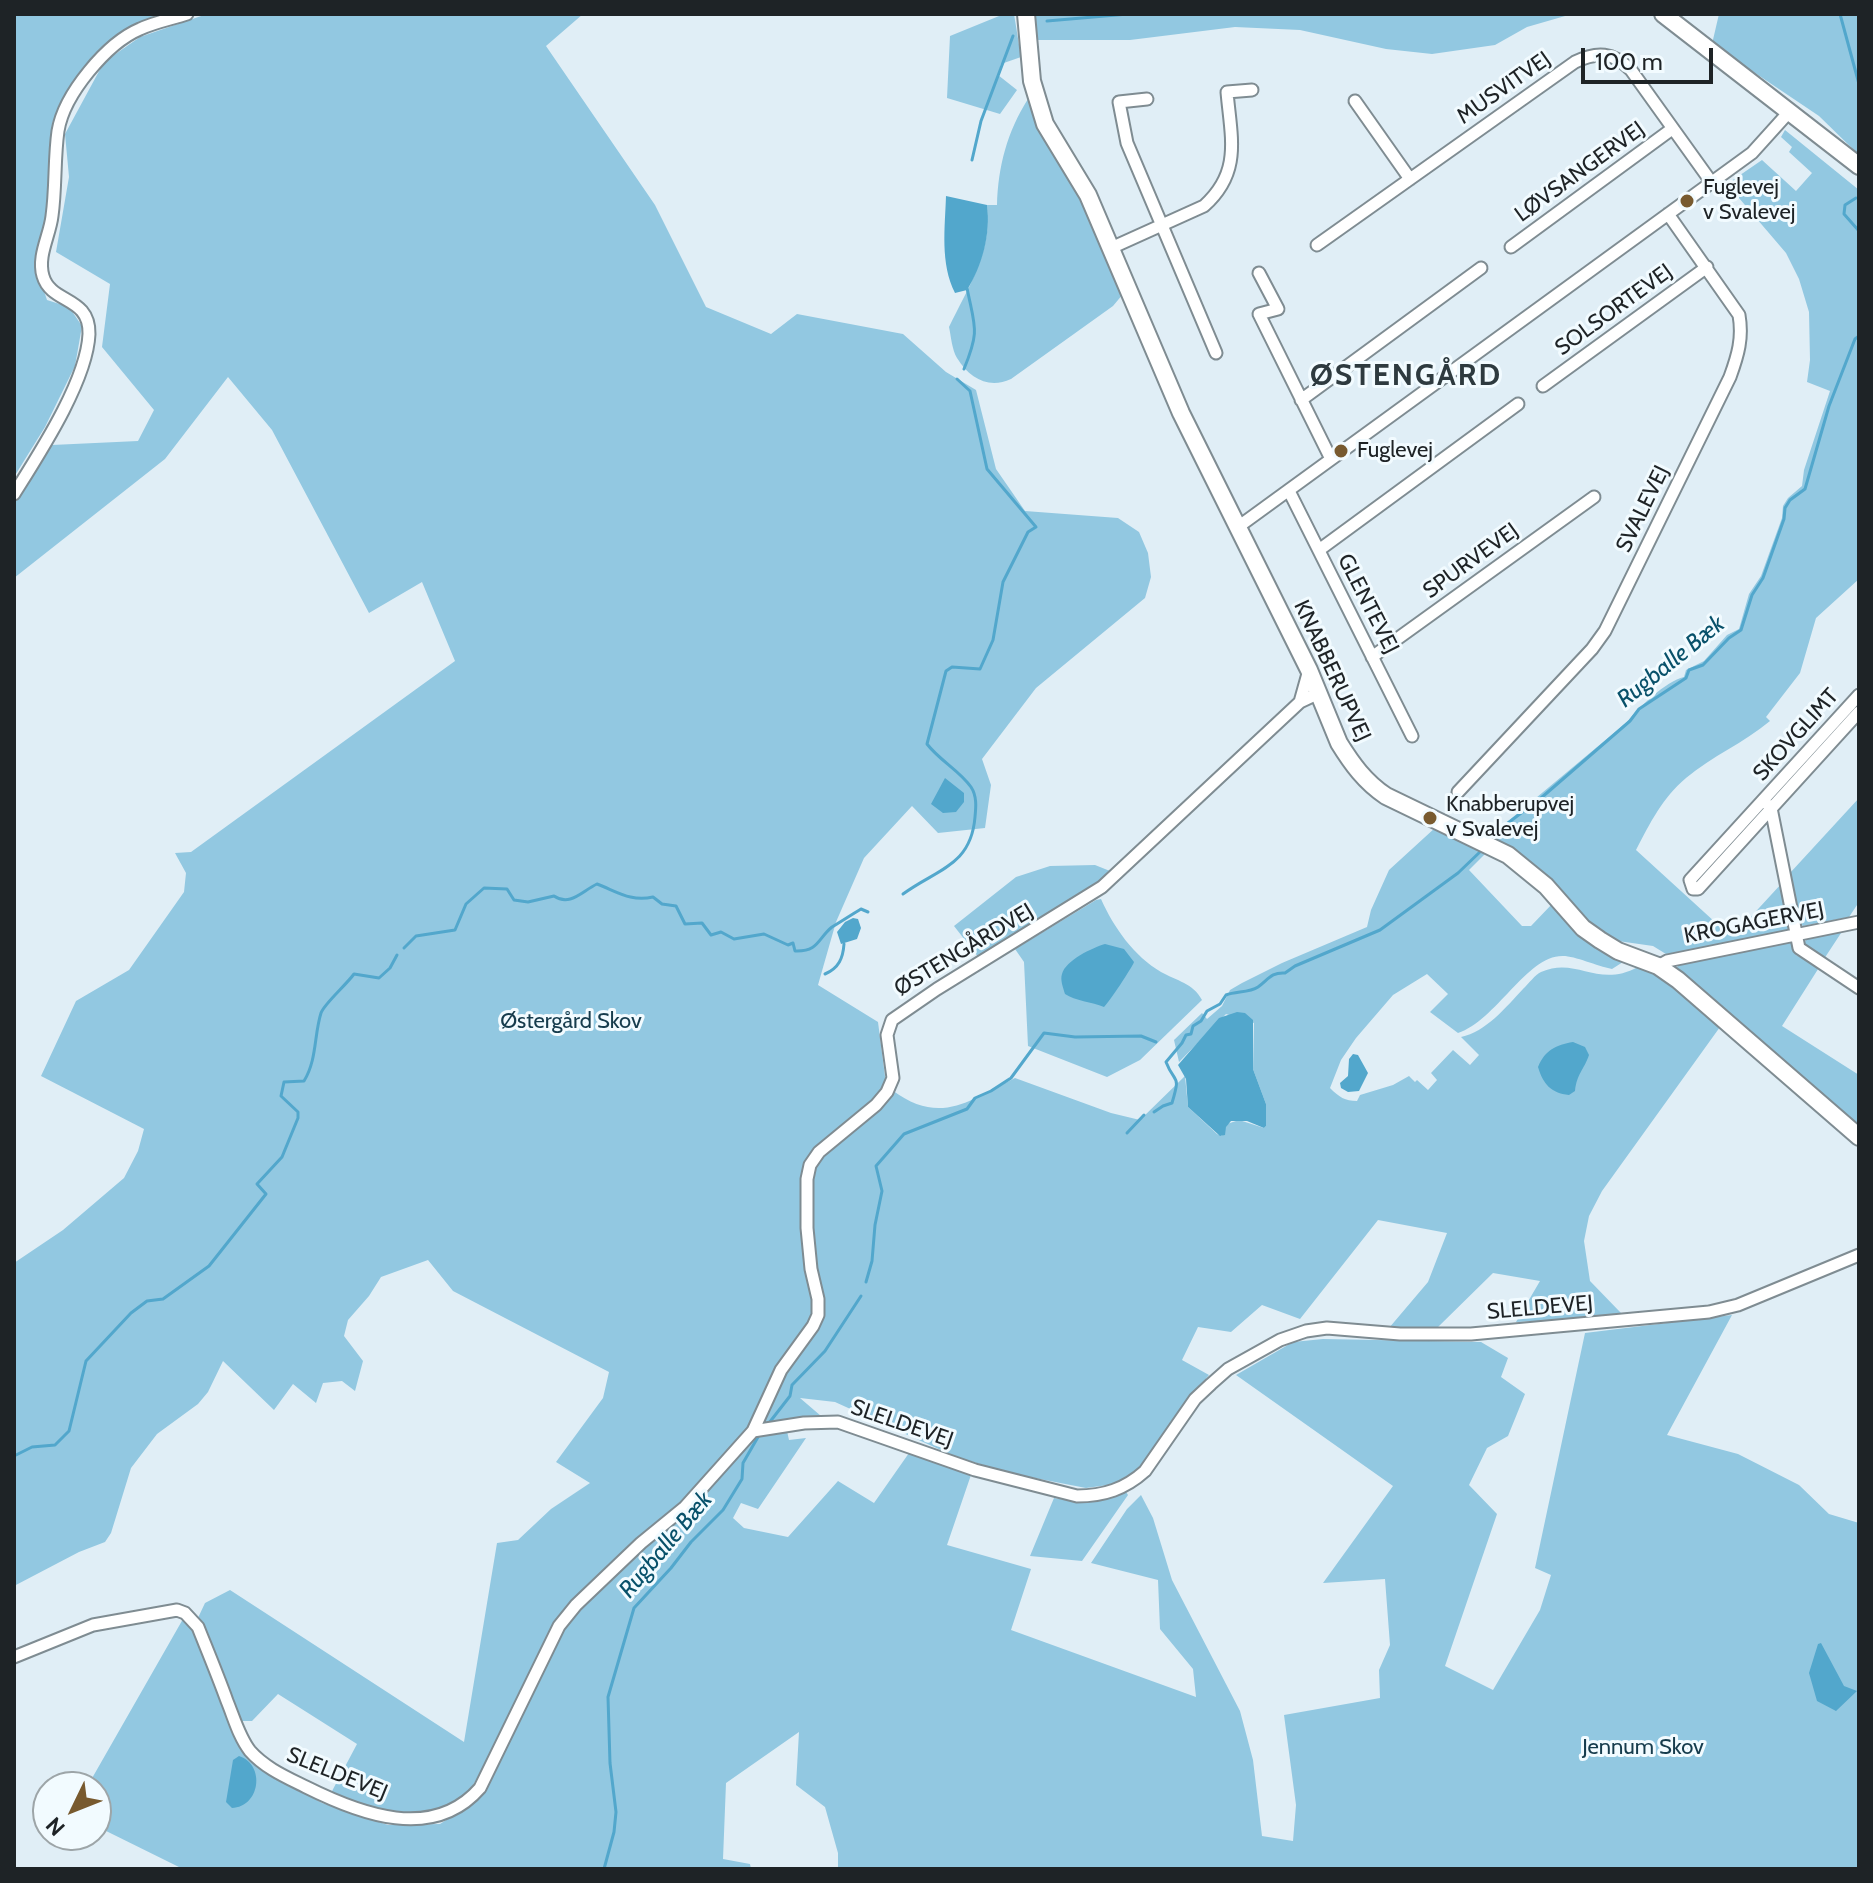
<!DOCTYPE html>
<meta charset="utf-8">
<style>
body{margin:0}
#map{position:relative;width:1873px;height:1883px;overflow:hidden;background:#e0eef6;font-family:Cabin,sans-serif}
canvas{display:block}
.frame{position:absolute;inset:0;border:16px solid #1e2326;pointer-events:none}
.north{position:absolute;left:32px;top:1771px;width:80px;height:80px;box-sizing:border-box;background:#f2fbff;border:2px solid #9da5a8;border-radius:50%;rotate:227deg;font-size:22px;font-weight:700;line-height:32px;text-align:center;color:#1e2326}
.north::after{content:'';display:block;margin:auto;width:28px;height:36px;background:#785a2f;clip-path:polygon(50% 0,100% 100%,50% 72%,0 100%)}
.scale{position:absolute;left:1581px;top:48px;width:132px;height:36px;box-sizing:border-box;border:4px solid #1e2326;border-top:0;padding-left:10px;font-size:24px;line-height:28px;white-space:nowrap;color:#1e2326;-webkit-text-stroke:6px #f2fbff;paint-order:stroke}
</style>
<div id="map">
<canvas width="1873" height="1883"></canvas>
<div class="frame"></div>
<div class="north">N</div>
<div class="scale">100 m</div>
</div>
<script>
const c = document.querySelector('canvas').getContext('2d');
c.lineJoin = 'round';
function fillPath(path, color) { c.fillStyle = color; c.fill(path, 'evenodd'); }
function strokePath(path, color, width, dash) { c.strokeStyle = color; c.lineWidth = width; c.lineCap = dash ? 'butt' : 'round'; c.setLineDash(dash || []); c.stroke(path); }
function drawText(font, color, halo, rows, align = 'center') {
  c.font = font + ' Cabin,sans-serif'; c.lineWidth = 6; c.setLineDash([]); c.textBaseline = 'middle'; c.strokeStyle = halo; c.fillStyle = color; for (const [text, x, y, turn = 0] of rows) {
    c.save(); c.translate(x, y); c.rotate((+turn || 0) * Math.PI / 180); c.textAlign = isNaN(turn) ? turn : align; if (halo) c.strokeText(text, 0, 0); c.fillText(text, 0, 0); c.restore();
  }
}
const green = new Path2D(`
 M14 14H175L119 33 74 82 52 123 48 217 36 267 47 300 69 307 82 326 75 366 45 427 14 477Z
 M207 14H583L546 46 655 205 706 307 771 334 797 314 903 334 946 372 976 390 996 469 1025 511 1118 518 1139 532 1148 553 1151 577 1145 598 1036 688 982 759 991 785 985 828 938 833 912 806 864 858 836 922 818 985 878 1022 886 1084C881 1090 877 1098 871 1104 843 1133 807 1138 802 1184L814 1303 811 1325 748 1431 691 1497 568 1606 486 1764 465 1798 443 1809 418 1813H381L331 1793 357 1744 278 1694 252 1721H239L211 1643 197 1620 205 1603 230 1590 464 1742 497 1543 518 1540 551 1509 590 1483 556 1462 603 1398 609 1372 453 1291 428 1260 381 1277 369 1296 348 1320 344 1336 363 1361 355 1391 342 1381 323 1383 316 1403 293 1384 274 1410 223 1361 208 1392 198 1404 157 1434 131 1468 111 1533 105 1542 79 1552 14 1586V1263L63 1230 124 1178 138 1151 144 1129 41 1076 76 1001 129 970 184 892 186 873 175 853 191 852 455 661 422 582 369 613 272 430 228 377 165 459 14 578V503L52 445 138 441 154 410 102 347 110 284 56 252 69 177 65 134 104 62 140 37Z
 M1004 14H1014L1021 57 1001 64 998 75 1017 90 1000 114 947 98 950 36Z
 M1031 14H1572L1527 27 1495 45 1432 54 1386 49 1300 30 1235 27 1130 40H1033Z
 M1719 14H1859V155L1819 116 1712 44Z
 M1028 99 1039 132 1077 191 1123 294 1113 306 1011 379C989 389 970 379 957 358 952 350 951 336 949 327 968 288 993 250 987 205H997C998 167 1007 132 1028 99Z
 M1785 130 1859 190V579L1816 618 1800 673 1766 717 1770 721C1744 743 1712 756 1686 778 1663 797 1650 823 1636 850L1727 933H1736L1782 883 1790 929 1786 932 1666 954 1653 946 1618 941 1579 916 1537 868 1488 838 1627 722C1638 708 1666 681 1684 677L1686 670 1704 661 1727 635 1739 629 1749 594 1761 576 1782 518 1783 506 1788 498 1802 486 1804 470 1830 391 1807 382 1810 360 1809 312 1799 279 1786 253 1727 184 1762 160 1796 191 1812 173 1789 152 1792 147 1781 137Z
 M1859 798V902L1849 917 1803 926 1799 923 1790 873Z
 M1436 827 1487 852 1469 870 1522 926H1531L1553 903 1579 932 1623 962 1612 969C1597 966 1575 956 1563 956 1527 955 1496 1021 1458 1033L1430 1012 1448 994 1427 974 1393 995 1356 1038 1341 1060 1330 1088C1339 1097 1345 1101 1357 1101L1360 1095 1393 1085 1409 1076 1415 1082 1417 1080 1428 1090 1437 1080 1431 1073 1453 1050 1470 1065 1479 1055 1461 1037C1486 1032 1506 1007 1523 989 1529 983 1535 975 1541 972 1577 956 1597 989 1638 967 1670 975 1696 1006 1720 1027L1602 1191 1589 1216 1584 1241 1590 1281 1621 1313 1579 1319 1516 1322 1540 1281 1493 1273 1438 1327 1389 1328 1428 1282 1447 1233 1378 1220 1300 1319 1262 1305 1231 1332 1198 1327 1182 1360 1209 1375 1171 1421 1147 1461 1129 1477 1108 1485 1086 1488 1009 1473 954 1456 835 1402 800 1398 821 1416 761 1425 785 1373 818 1328 812 1239 813 1170 818 1160 892 1090C940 1126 969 1101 1015 1078L1111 1113 1140 1120 1185 1076 1188 1107 1217 1134 1222 1136 1227 1124 1239 1120 1264 1128 1266 1126V1104L1253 1069 1254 1023 1226 1014 1179 1062 1174 1040 1202 1013 1207 1019 1222 1006 1230 990 1242 983 1282 963 1367 927 1371 910 1389 870Z
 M1095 865 1110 871 1104 881 979 958 954 926 1016 877 1050 866Z
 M1101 899C1114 928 1134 956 1161 972 1177 981 1193 983 1202 1000L1140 1060 1107 1077 1028 1046 1024 962 1015 949 1096 900Z
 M1843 930 1824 959 1804 943 1808 937Z
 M1791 942 1796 955 1820 966 1782 1026 1859 1075V1130L1676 969 1679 964Z
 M1732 1315 1667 1435 1738 1454 1799 1485 1829 1514 1859 1523V1869H838V1853L825 1807 796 1785 799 1732 726 1783 723 1859 750 1864 751 1869H183L96 1826V1787H87L183 1619 193 1628 243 1749 275 1778 322 1803 388 1825 440 1824 472 1803 495 1773 496 1764 560 1630 574 1611 753 1436 787 1431 789 1440 806 1438 758 1509 741 1503 733 1518 744 1528 788 1537 838 1481 874 1503 909 1453 972 1472 947 1545 1031 1569 1011 1630 1196 1697 1193 1669 1160 1629 1158 1580 1091 1563 1127 1509 1141 1495 1153 1518 1172 1580 1240 1711 1253 1760 1262 1836 1293 1841 1296 1805 1284 1715 1380 1698 1379 1670 1390 1645 1385 1579 1323 1583 1393 1486 1236 1375 1293 1342 1323 1339 1481 1342 1508 1358 1501 1377 1525 1394 1508 1436 1487 1448 1469 1485 1497 1514 1445 1666 1493 1690 1540 1610 1551 1575 1535 1568 1585 1333Z
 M1125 1490 1128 1495 1082 1561 1030 1556 1054 1498C1081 1503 1099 1499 1125 1490Z`);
const water = new Path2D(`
 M946 196 987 205C991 234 982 266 967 290L955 293C940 263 945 228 946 196Z
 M945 778 964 793V802L956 812 943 813 931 804Z
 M853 918 858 919 861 928 857 939 841 944 837 932 845 922Z
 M1105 944 1124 949 1134 962C1133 966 1108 1004 1104 1007 1092 1002 1075 1001 1065 994 1063 987 1060 980 1062 974 1066 960 1092 948 1105 944Z
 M1237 1012 1245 1013 1253 1020V1069L1266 1104V1126L1264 1128 1247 1121H1231L1226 1127 1225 1135 1220 1136 1188 1107 1186 1079 1178 1065 1219 1018Z
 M1573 1042 1585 1047 1589 1055C1584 1070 1577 1073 1575 1091L1569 1095C1551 1093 1543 1084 1538 1067 1545 1050 1556 1045 1573 1042Z
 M1353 1054 1358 1055 1368 1073 1359 1091 1348 1092 1341 1088 1340 1083 1348 1076 1349 1059Z
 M1821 1643 1844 1686 1857 1691 1836 1711 1817 1701 1809 1673 1818 1644Z
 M239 1756C266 1765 260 1807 232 1808L226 1802 233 1760Z`);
const stream = new Path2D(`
 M1840 14 1859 84
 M1047 21 1128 14
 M972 160 981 121 1013 36
 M1856 198 1845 205 1844 214 1859 231
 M964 369C980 330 975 328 967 288
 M1493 839 1500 829 1541 798 1630 721 1639 709 1686 678 1689 670 1703 665 1729 638 1741 630 1752 595 1763 578 1784 519 1785 508 1790 500 1805 489 1829 406 1855 339 1859 336
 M903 894C937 869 971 866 975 817 976 807 977 796 971 787 960 771 939 760 927 744L946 671 952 667 980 669 993 640 1003 582 1028 532 1036 527 987 469 970 391 957 379
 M404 948 416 936 455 930 466 904 484 888 507 889 514 900 528 902 554 896C570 907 582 891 597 884 618 892 631 902 653 897L662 904 676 906 685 924 702 923 711 935 721 932 734 939 764 934 788 945 793 943 795 951C819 952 818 938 832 927 842 921 851 915 861 909L868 912
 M825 974C839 968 843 958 844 944
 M1154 1112 1163 1106 1172 1103C1181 1073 1175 1085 1166 1062L1182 1043 1186 1035 1191 1034 1193 1026 1201 1021 1207 1011 1220 1004 1226 995C1236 991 1249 993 1258 987 1268 980 1271 972 1285 973L1295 966 1380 930 1458 873 1482 850
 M1127 1133 1144 1115
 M866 1282 872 1261 875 1225 882 1191 876 1166 904 1134 967 1109 975 1098 991 1091 1011 1078 1044 1033 1075 1037 1141 1036 1156 1042
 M769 1423 790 1396 792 1385 825 1351 861 1296
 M14 1456 32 1447 55 1445 69 1431 86 1361 131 1313 147 1301 163 1299 209 1266 266 1194 257 1184 282 1157 298 1118V1112L281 1096 284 1082 304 1081C317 1060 314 1035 321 1013 324 1004 346 985 354 974L379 978 390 968 397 955
 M604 1869 614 1832 616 1812 610 1763 608 1697 634 1608 671 1568 691 1542 723 1510 742 1479 743 1463 758 1437`);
const street = new Path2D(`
 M1147 99 1119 102 1127 143 1216 353
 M1355 101 1410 179
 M1317 245 1575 62C1597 51 1613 52 1631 70L1712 183
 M1511 247 1672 129
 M1111 248 1204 206C1242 172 1231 138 1227 92L1252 90
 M1259 273 1278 309 1259 314 1331 459
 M1543 386 1707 267
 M1301 400 1481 268
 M1289 491 1412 736
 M14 494C39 454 87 381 89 334 90 296 51 304 43 276 37 256 50 235 52 216 56 188 54 159 58 131 64 94 107 43 140 29 155 22 172 19 187 14
 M1238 527 1752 153 1789 112
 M1319 550 1518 404
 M1372 657 1594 497
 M1309 670 1300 702 1319 693
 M1859 695 1690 880 1693 889H1698L1859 712
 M1458 792 1592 649 1605 631 1730 377C1738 355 1743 338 1739 315L1668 214
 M1768 805 1771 808 1799 948 1859 988
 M1658 966 1667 961 1859 922
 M753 1431 804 1423 838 1422 975 1470 1077 1496C1104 1496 1125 1489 1145 1471L1195 1399 1211 1384 1228 1369 1280 1340 1306 1331 1327 1328 1400 1334H1471L1709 1312 1738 1305 1859 1255
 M14 1657 93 1625 177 1610 185 1613 198 1627C208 1652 218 1676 227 1701 234 1718 239 1737 250 1751 265 1768 286 1777 306 1787 360 1814 433 1842 480 1788L559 1626 576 1605 641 1543 685 1507 753 1431 781 1370 813 1326 818 1315V1299L811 1269 807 1228V1179L810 1165 819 1152 876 1105 887 1092 893 1078 887 1035 892 1020 937 989 1102 887 1300 702`);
const secondary = new Path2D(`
 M1026 14 1032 81 1045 124 1088 195 1181 413 1309 670 1339 743C1352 764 1365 782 1386 796L1508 855 1546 886 1583 928 1600 940 1618 951 1658 966 1678 980 1859 1137
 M1663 14 1859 166`);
const markers = [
 [1687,201,8,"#785a2f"],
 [1341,451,8,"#785a2f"],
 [1430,818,8,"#785a2f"]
];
const streetNames = [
 ["MUSVITVEJ",1504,88,-35],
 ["LØVSANGERVEJ",1580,172,-36],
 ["SOLSORTEVEJ",1614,310,-36],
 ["SVALEVEJ",1643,509,-64],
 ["SPURVEVEJ",1471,561,-36],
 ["GLENTEVEJ",1368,604,63],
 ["KNABBERUPVEJ",1332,671,65],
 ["SKOVGLIMT",1796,735,-48],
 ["KROGAGERVEJ",1754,923,-11],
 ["ØSTENGÅRDVEJ",964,950,-31],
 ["SLELDEVEJ",1540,1308,-5],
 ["SLELDEVEJ",902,1424,19],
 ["SLELDEVEJ",337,1774,22]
];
const poiNames = [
 ["Fuglevej",1703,188],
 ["v Svalevej",1703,213],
 ["Fuglevej",1357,451],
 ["Knabberupvej",1446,805],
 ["v Svalevej",1446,830]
];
const parkNames = [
 ["Østergård Skov",571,1022],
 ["Jennum Skov",1643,1748]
];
const waterNames = [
 ["Rugballe Bæk",1671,662,-39],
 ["Rugballe Bæk",666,1545,-50]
];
const districtNames = [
 ["ØSTENGÅRD",1406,376]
];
fillPath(green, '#92c8e1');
fillPath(water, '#52a7cc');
strokePath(stream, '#52a7cc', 3);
strokePath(street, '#7f8c92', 15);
strokePath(secondary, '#7f8c92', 20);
strokePath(street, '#fff', 11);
strokePath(secondary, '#fff', 16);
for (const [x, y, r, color] of markers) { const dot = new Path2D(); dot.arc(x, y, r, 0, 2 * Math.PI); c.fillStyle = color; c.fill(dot); strokePath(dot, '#f2fbff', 3); }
drawText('22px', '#1e2326', '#f2fbff', streetNames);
drawText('22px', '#1e2326', '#f2fbff', poiNames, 'left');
drawText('22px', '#163c4d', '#f2fbff', parkNames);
drawText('italic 24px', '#08516a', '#f2fbff', waterNames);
c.letterSpacing = '2px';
drawText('bold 30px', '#2e3a3f', '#f2fbff', districtNames);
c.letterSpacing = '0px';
</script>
